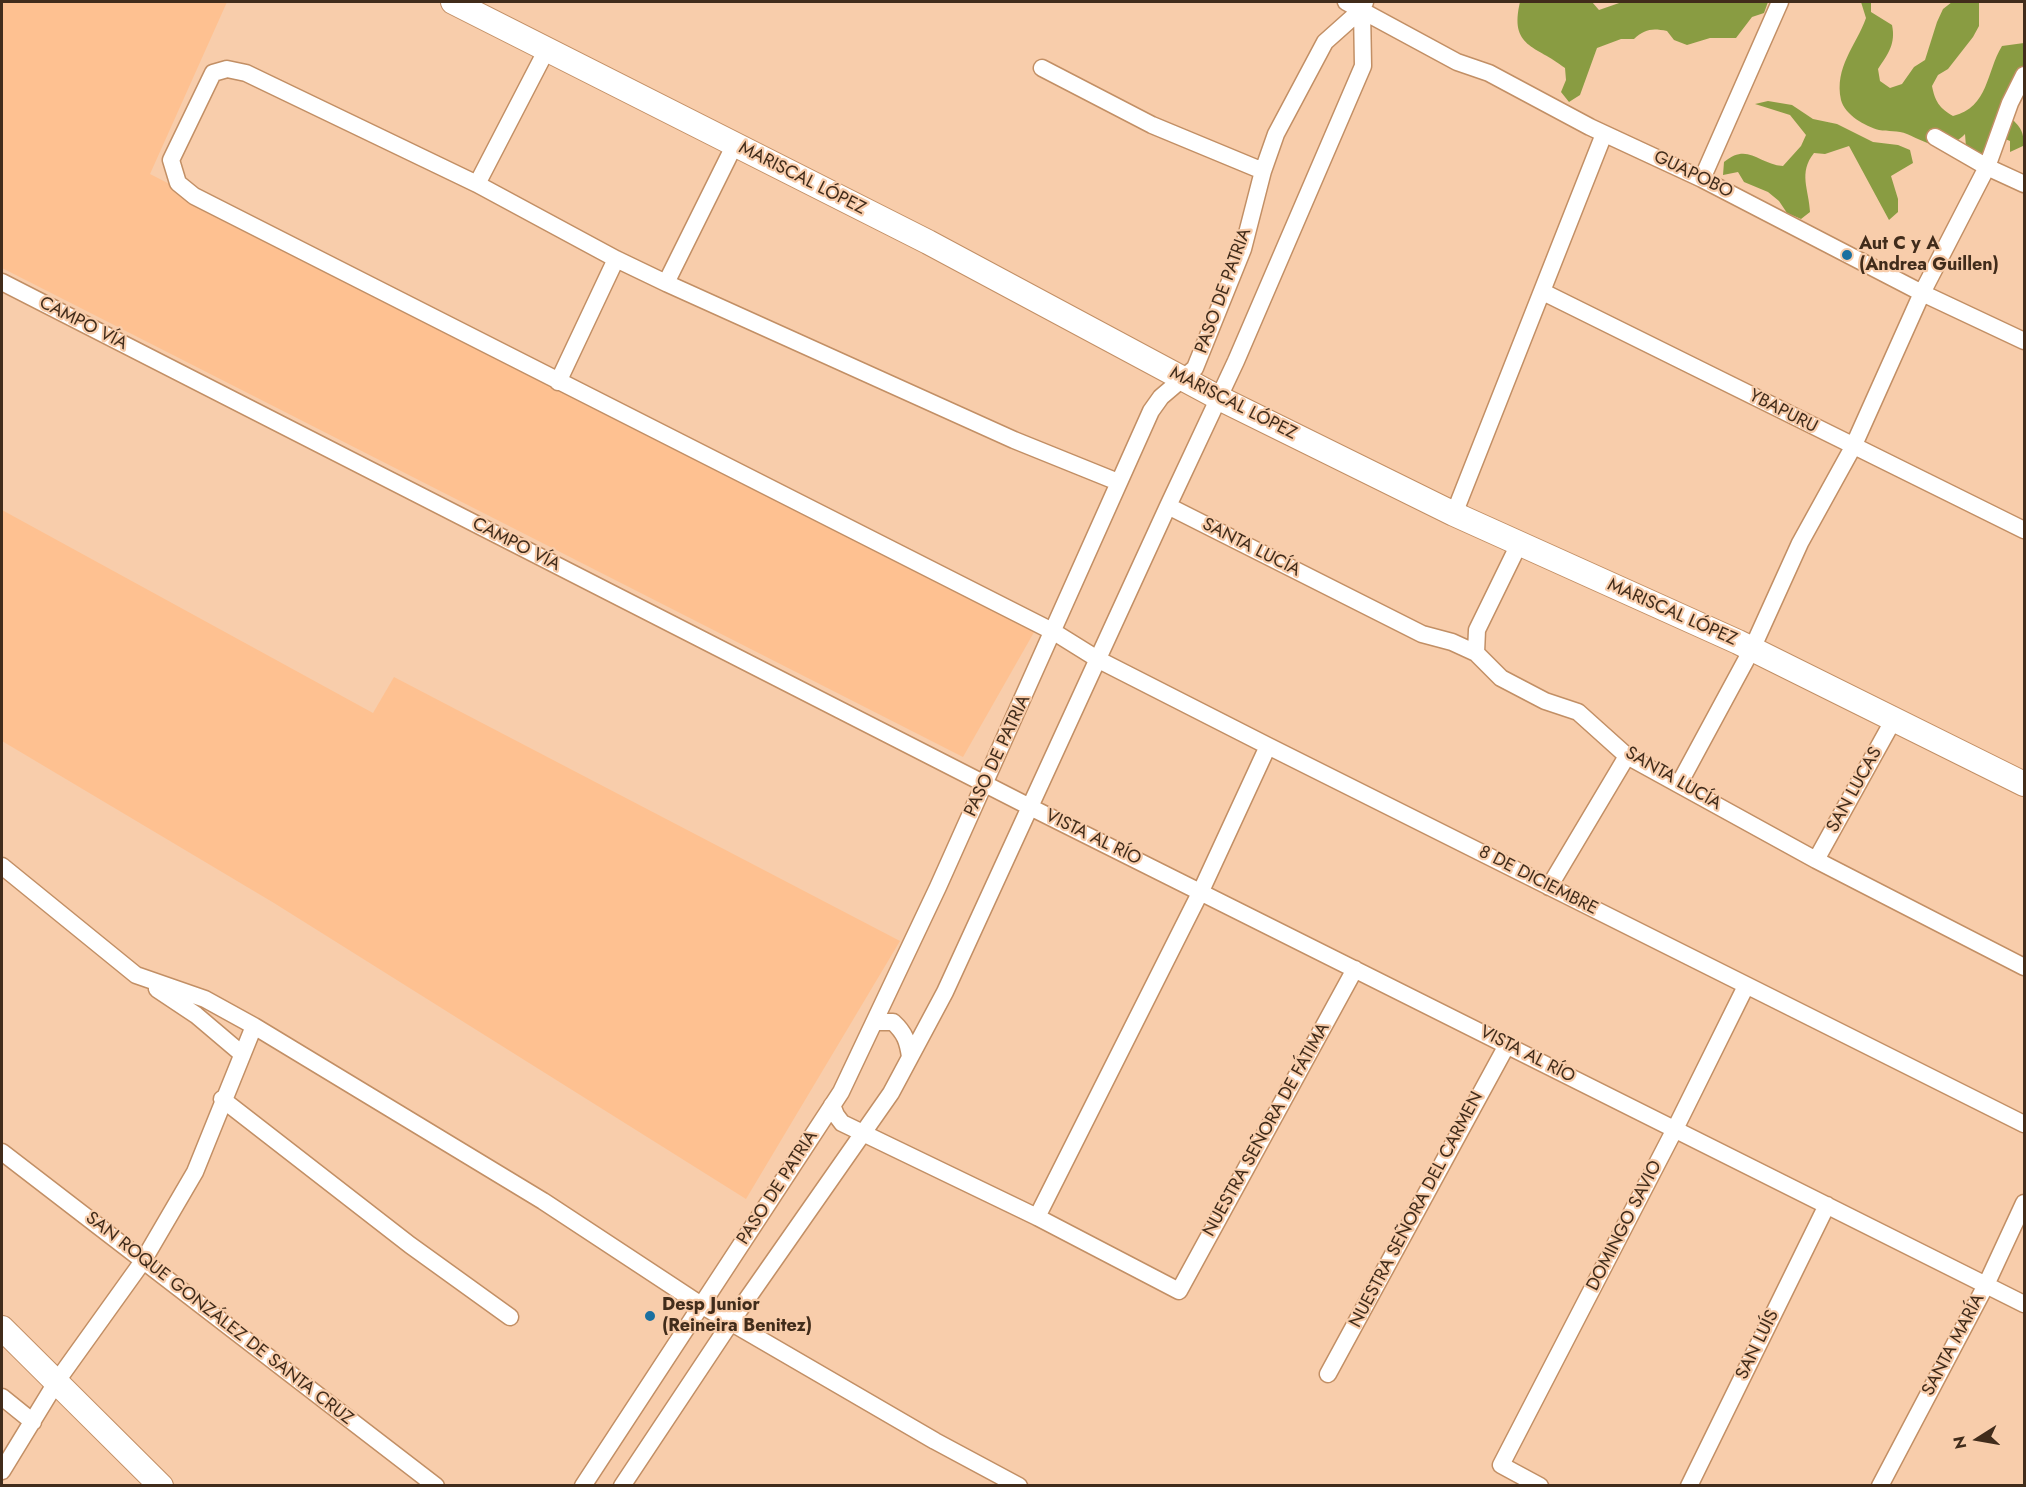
<!DOCTYPE html>
<meta charset="utf-8">
<style>
body{margin:0}
#map{position:relative;width:2026px;height:1487px;overflow:hidden;background:#f8cdab;font-family:Jost,sans-serif}
canvas{display:block}
.frame{position:absolute;inset:0;border:3px solid #412c1b;pointer-events:none}
.north{position:absolute;left:1948px;top:1409px;width:60px;height:60px;-webkit-text-stroke:4px #f8cdab;paint-order:stroke;rotate:259deg;font-size:16px;font-weight:700;line-height:24px;text-align:center;color:#412c1b}
.north::after{content:'';display:block;margin:auto;width:21px;height:27px;background:#412c1b;clip-path:polygon(50% 0,100% 100%,50% 72%,0 100%)}
</style>
<div id="map">
<canvas width="2026" height="1487"></canvas>
<div class="frame"></div>
<div class="north">N</div>
</div>
<script>
const c = document.querySelector('canvas').getContext('2d');
c.lineJoin = 'round';
function fillPath(path, color) { c.fillStyle = color; c.fill(path, 'evenodd'); }
function strokePath(path, color, width, dash) { c.strokeStyle = color; c.lineWidth = width; c.lineCap = dash ? 'butt' : 'round'; c.setLineDash(dash || []); c.stroke(path); }
function drawText(font, color, halo, rows, align = 'center') {
  c.font = font + ' Jost,sans-serif'; c.lineWidth = 4.5; c.setLineDash([]); c.textBaseline = 'middle'; c.strokeStyle = halo; c.fillStyle = color; for (const [text, x, y, turn = 0] of rows) {
    c.save(); c.translate(x, y); c.rotate((+turn || 0) * Math.PI / 180); c.textAlign = isNaN(turn) ? turn : align; if (halo) c.strokeText(text, 0, 0); c.fillText(text, 0, 0); c.restore();
  }
}
const built = new Path2D(`
 M2 2H227L150 174 1037 627 963 757 2 268Z
 M2 510 373 713 394 677 900 941 746 1199 274 903 2 741Z`);
const forest = new Path2D(`
 M1520 2H1592L1599 10 1622 2H1768L1764 13 1752 17 1736 38H1710L1687 45 1674 40 1667 31C1652 28 1645 29 1634 39H1621L1597 48 1580 95 1569 102 1561 92 1566 80 1565 68C1536 45 1509 48 1520 2Z
 M1861 2H1871V12L1892 25C1896 44 1888 54 1878 69L1880 81 1890 88 1902 84 1914 67 1925 60 1937 22 1943 9 1952 2H1979V26L1973 37 1948 69 1938 75 1932 86C1935 101 1939 108 1953 116 1989 107 1986 72 2002 46L2024 43V66L2016 72 2003 108C2012 123 2026 125 2023 146L2010 152V141L1998 136 1985 158 1966 147 1965 134C1959 140 1954 144 1945 145 1931 147 1919 139 1907 134 1898 130 1888 132 1879 130 1865 126 1845 115 1841 100 1834 67 1856 46 1866 18Z
 M1768 101 1792 105 1813 119 1837 124 1873 142 1898 145 1910 150 1913 163 1891 176 1898 199V212L1889 220 1849 146 1825 154 1814 153C1798 173 1809 189 1810 212L1801 219 1787 213 1779 201 1768 192 1744 182 1738 172 1723 175 1724 162C1748 142 1758 164 1783 166L1801 146 1806 135 1790 115 1755 104Z`);
const street = new Path2D(`
 M1346 2 1457 62 1489 73 1590 127 1702 179 1922 293 2024 341
 M1042 68 1152 125 1263 171
 M1935 137 1987 167 2024 184
 M1702 179 1780 2
 M477 184 547 49
 M2 282 1030 807 2024 1304
 M666 283 735 144
 M1543 292 2024 530
 M558 382 616 259
 M1118 482 1014 440 666 283 616 259 477 184 246 73 227 69 213 73 171 160 178 183 194 196 1054 632 1099 660 1268 746 2024 1124
 M1168 506 1422 634 1452 642 1476 653 1501 678 1545 701 1578 712 1627 756 1816 860 2024 967
 M1454 514 1604 134
 M1476 653 1477 630 1519 544
 M1679 784 1752 649 1800 543 1853 447 1922 293 1987 167 2010 103 2024 75
 M1816 860 1894 719
 M2 866 136 975 205 999 254 1026 543 1201 701 1305 935 1441 1019 1486
 M1549 887 1627 756
 M157 989 196 1015 242 1054
 M875 1022H893C905 1033 908 1042 910 1057
 M222 1099 410 1245 510 1317
 M832 1105 836 1115 842 1123 1037 1217 1179 1291 1355 969
 M2 1152 436 1486
 M1037 1217 1201 891 1268 746
 M1328 1374 1507 1045
 M2 1397 33 1422
 M2 1471 57 1381 143 1261 195 1172 254 1026
 M583 1486 841 1092 938 887 1151 411 1161 397 1195 368 1243 249 1263 171 1276 134 1325 42 1362 9 1365 2
 M622 1486 731 1322 891 1093 945 992 1168 506 1236 361 1363 66 1362 9
 M1540 1486 1501 1465 1675 1129 1746 986
 M1689 1486 1827 1205
 M1880 1486 1986 1285 2024 1203`);
const secondary = new Path2D(`
 M453 2 928 242 1219 398 1454 514 1738 642 2024 784
 M2 1328 161 1486`);
const markers = [
 [1847,255,6,"#1b70a0"],
 [650,1316,6,"#1b70a0"]
];
const streetNames = [
 ["GUAPOBO",1693,175,26],
 ["MARISCAL LÓPEZ",802,179,27],
 ["PASO DE PATRIA",1224,291,-70],
 ["CAMPO VÍA",83,324,27],
 ["MARISCAL LÓPEZ",1233,404,27],
 ["YBAPURU",1783,412,27],
 ["CAMPO VÍA",516,545,27],
 ["SANTA LUCÍA",1251,548,27],
 ["MARISCAL LÓPEZ",1672,613,24],
 ["PASO DE PATRIA",998,756,-65],
 ["SANTA LUCÍA",1673,779,30],
 ["SAN LUCAS",1855,790,-61],
 ["VISTA AL RÍO",1093,838,26],
 ["8 DE DICIEMBRE",1538,881,27],
 ["VISTA AL RÍO",1527,1055,27],
 ["NUESTRA SEÑORA DE FÁTIMA",1267,1130,-61],
 ["PASO DE PATRIA",778,1188,-57],
 ["NUESTRA SEÑORA DEL CARMEN",1417,1210,-62],
 ["DOMINGO SAVIO",1625,1226,-63],
 ["SAN ROQUE GONZÁLEZ DE SANTA CRUZ",219,1319,38],
 ["SAN LUÍS",1758,1345,-64],
 ["SANTA MARÍA",1954,1345,-62]
];
const poiNames = [
 ["Aut C y A",1859,245],
 ["(Andrea Guillen)",1859,266],
 ["Desp Junior",662,1306],
 ["(Reineira Benitez)",662,1327]
];
fillPath(built, '#fec191');
fillPath(forest, '#899c42');
strokePath(street, '#c28f65', 19);
strokePath(secondary, '#c28f65', 26);
strokePath(street, '#fff', 16);
strokePath(secondary, '#fff', 24);
for (const [x, y, r, color] of markers) { const dot = new Path2D(); dot.arc(x, y, r, 0, 2 * Math.PI); c.fillStyle = color; c.fill(dot); strokePath(dot, '#f8cdab', 2); }
drawText('18px', '#412c1b', '#f8cdab', streetNames);
drawText('bold 18px', '#412c1b', '#f8cdab', poiNames, 'left');
</script>
